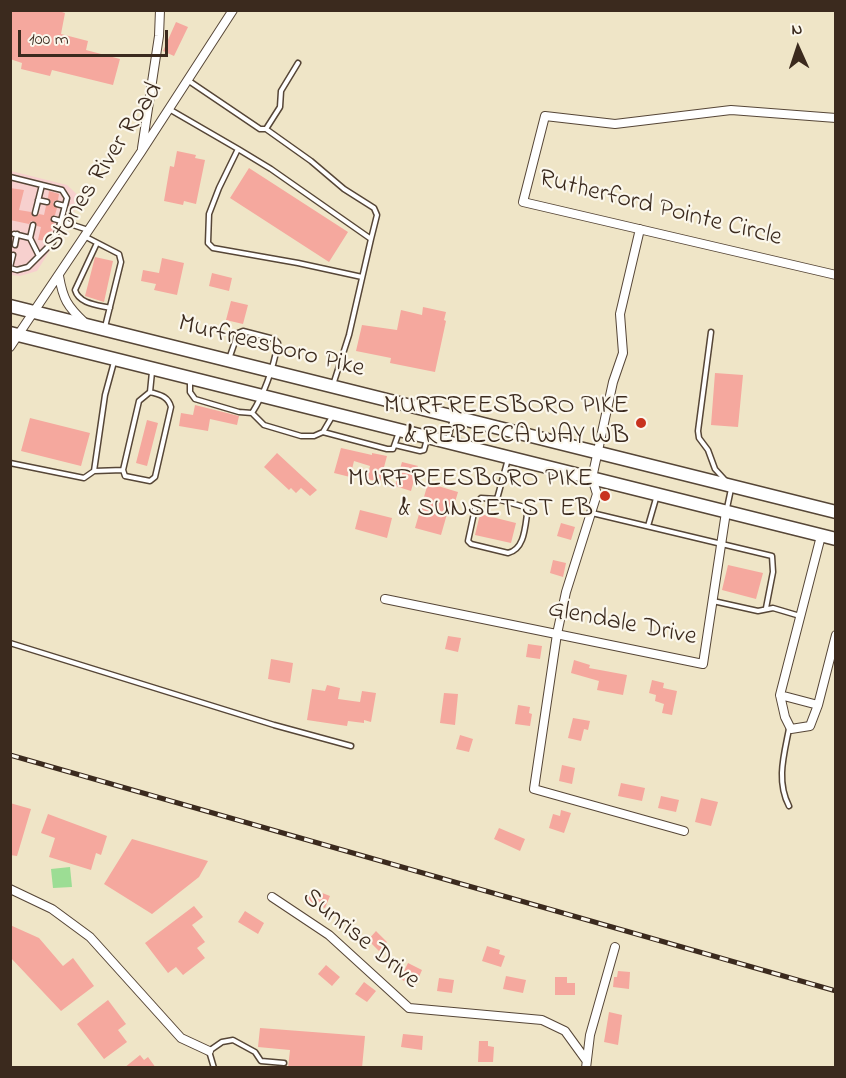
<!DOCTYPE html>
<style>
body{margin:0}
#map{position:relative;width:846px;height:1078px;overflow:hidden;background:#efe5c7;font-family:"Indie Flower",sans-serif}
canvas{display:block}
.frame{position:absolute;inset:0;border:12px solid #3b2a1e;pointer-events:none}
.north{position:absolute;left:768px;top:18px;width:60px;height:60px;-webkit-text-stroke:4px #fbf7ec;paint-order:stroke;rotate:357deg;font-size:16px;font-weight:700;line-height:24px;text-align:center;color:#3b2a1e}
.north::after{content:'';display:block;margin:auto;width:21px;height:27px;background:#3b2a1e;clip-path:polygon(50% 0,100% 100%,50% 72%,0 100%)}
.scale{position:absolute;left:18px;top:30px;width:150px;height:27px;box-sizing:border-box;border:3px solid #3b2a1e;border-top:0;padding-left:8px;font-size:18px;line-height:21px;white-space:nowrap;color:#3b2a1e;-webkit-text-stroke:4px #fbf7ec;paint-order:stroke}
</style>
<div id="map">
<canvas width="846" height="1078"></canvas>
<div class="frame"></div>
<div class="north">N</div>
<div class="scale">100 m</div>
</div>
<script>
const c = document.querySelector('canvas').getContext('2d');
c.lineJoin = 'round';
function fillPath(path, color) { c.fillStyle = color; c.fill(path, 'evenodd'); }
function strokePath(path, color, width, dash) { c.strokeStyle = color; c.lineWidth = width; c.lineCap = dash ? 'butt' : 'round'; c.setLineDash(dash || []); c.stroke(path); }
function drawText(font, color, halo, rows, align = 'center') {
  c.font = font + ' "Indie Flower",sans-serif'; c.lineWidth = 4.5; c.setLineDash([]); c.textBaseline = 'middle'; c.strokeStyle = halo; c.fillStyle = color; for (const [text, x, y, turn = 0] of rows) {
    c.save(); c.translate(x, y); c.rotate((+turn || 0) * Math.PI / 180); c.textAlign = isNaN(turn) ? turn : align; if (halo) c.strokeText(text, 0, 0); c.fillText(text, 0, 0); c.restore();
  }
}
const built = new Path2D(`
 M11 171 67 185 82 199 37 271 20 276 11 275Z`);
const green = new Path2D(`
 M70 867 72 887 53 888 51 869Z`);
const building = new Path2D(`
 M10 10H56L65 13 61 34 88 41 86 50 120 59 113 85 52 70 50 76 21 69 22 63 10 59Z
 M176 22 188 27 174 56 163 51Z
 M177 151 196 155 195 158 205 160 196 204 184 201 183 205 164 201 170 166 174 167Z
 M249 168 348 232 329 262 230 198Z
 M10 188 24 190 19 210 31 212 35 217 39 214 44 215 46 206 51 202 48 198 49 191 59 194 58 200 54 201 53 204 57 208 55 215 50 218 54 223 48 241 38 240 41 227 37 226 35 222 31 221 29 224 10 220Z
 M95 257 113 261 104 302 85 296Z
 M162 258 184 263 177 295 154 290 156 284 141 281 143 270 159 273Z
 M212 273 232 278 229 291 209 286Z
 M231 301 248 305 243 324 226 320Z
 M423 307 446 312 444 320 446 321 435 372 390 363 391 358 356 351 362 325 397 330 401 310 422 315Z
 M715 373 743 375 738 427 711 425Z
 M195 405 239 416 237 425 210 419 208 431 179 426 181 413 193 415Z
 M30 418 90 433 81 466 21 451Z
 M147 420 158 423 147 466 136 463Z
 M341 448 372 455V453L387 456 380 482 367 479 370 466 354 461 350 477 334 473Z
 M277 453 317 490 310 496 301 488 296 493 291 488 289 490 264 467Z
 M402 462 418 466 411 491 395 486Z
 M428 483 458 492 453 509 449 507 441 535 415 528Z
 M360 510 392 518 387 538 355 529Z
 M480 514 516 523 511 543 475 535Z
 M561 523 575 527 571 540 557 536Z
 M553 560 566 563 563 577 550 573Z
 M728 565 763 573 756 599 722 590Z
 M448 636 461 638 458 652 445 649Z
 M528 644 542 646 540 659 526 657Z
 M271 659 293 663 290 683 268 679Z
 M574 660 590 665 589 668 627 675 623 695 597 690 599 681 571 673Z
 M652 680 664 683 663 688 677 691 672 715 662 713 664 704 655 701 656 695 649 693Z
 M327 685 340 688 338 699 360 702 362 691 376 693 371 722 364 720V723L348 721 347 726 307 720 312 689 325 691Z
 M444 693 458 694 455 725 440 723Z
 M518 705 530 707 529 713 532 714 530 726 515 724Z
 M573 718 590 721 588 730 584 729 581 741 568 738Z
 M460 735 473 739 469 752 456 749Z
 M562 765 575 768 572 784 559 781Z
 M621 783 645 788 642 801 618 796Z
 M661 796 679 800 676 812 658 808Z
 M701 798 718 802 711 826 695 822Z
 M10 803 31 809 17 856 10 855Z
 M561 810 571 813 564 833 549 828 553 814 560 816Z
 M48 814 107 836 101 855 96 853 91 870 49 857 55 838 41 833Z
 M499 828 525 839 520 851 494 839Z
 M132 839 208 861 199 877 152 914 104 884Z
 M312 889 330 896 325 908 307 901Z
 M194 906 203 917 192 925 205 942 197 948 205 958 183 975 176 967 168 973 145 943Z
 M245 911 264 923 258 934 238 922Z
 M10 925 39 938 63 966 73 958 94 986 61 1011 10 957Z
 M376 931 387 942 379 951 368 940Z
 M487 946 500 950 499 954 505 956 501 967 482 961Z
 M408 963 422 970 415 986 400 979Z
 M326 965 340 977 332 986 318 974Z
 M618 971 630 972 629 989 613 987 614 977H617Z
 M506 976 526 980 523 993 503 989Z
 M555 977H567V983H575V995H555Z
 M439 978 454 980 452 993 437 991Z
 M364 982 376 991 367 1002 355 994Z
 M108 1000 126 1024 118 1030 127 1042 104 1059 77 1024Z
 M609 1012 622 1015 618 1045 604 1042Z
 M260 1028 365 1036 362 1068H288L290 1050 258 1047Z
 M403 1034 423 1036 422 1050 401 1047Z
 M479 1041H488V1046L494 1047 493 1062H478Z
 M140 1055 144 1060 148 1057 156 1068H124Z`);
const lane = new Path2D(`
 M189 81 260 129H266L311 161 344 189 374 208 377 215 371 239
 M169 109 238 149
 M266 129 280 107 281 91 298 63
 M10 177 62 190 67 198 61 221 54 219
 M38 200 47 202
 M57 204 65 206
 M35 213 42 185
 M33 225 30 238 39 256
 M14 234 30 238
 M86 237 119 254 121 262 105 327
 M97 243 75 290C79 304 98 305 110 308
 M15 245 17 234
 M10 267 13 255
 M10 268 17 270 28 267 53 242 61 221 88 230
 M711 332 698 431 699 438 708 450 715 469 726 481
 M229 359 238 333 243 331 274 339 278 343C273 369 266 391 252 413
 M190 379V392L195 399 239 412 252 413 264 425 301 436H314L323 432 333 415
 M333 385 349 335 371 239 271 169 238 149 219 188 209 214 208 243 213 248 298 263 362 277
 M323 432 387 449H393L399 432
 M448 440 453 418
 M395 445 420 451 424 450 427 439
 M10 463 84 478 94 471 123 470 139 401 150 392 152 372
 M123 470 125 476 150 481 155 477 171 407C168 396 160 395 150 392
 M94 471 105 395 114 362
 M481 498 497 499 528 508C525 523 526 549 508 553L471 544 468 541 476 504Z
 M497 499 508 459
 M727 508 731 489
 M592 513 772 556 773 572 766 608
 M648 526 657 495
 M713 601 758 611 773 608 800 616
 M10 643 274 725 351 746
 M789 729C784 755 776 781 789 806
 M214 1068 209 1051 222 1042 233 1040 255 1052 261 1061 284 1063`);
const street = new Path2D(`
 M836 118 731 110 615 124 545 116 523 202 836 275
 M142 148 159 36 160 10
 M640 229 620 314 623 353 613 382 592 478 597 494 566 592 557 634 534 789 684 831
 M59 276C63 299 67 306 85 323
 M10 347 141 152 233 10
 M821 536 780 695 785 717 791 729 810 726 818 705 836 635
 M385 599 703 664 726 512
 M780 695 818 705
 M10 889 52 909 90 937 181 1038 209 1051
 M272 897 329 935 409 1008 542 1020 565 1031 586 1060
 M586 1068 590 1035 615 947`);
const primary = new Path2D(`
 M10 306 836 512
 M10 333 836 539`);
const rail = new Path2D(`
 M10 755 836 991`);
const markers = [
 [641,423,6,"#c8321e"],
 [605,496,6,"#c8321e"]
];
const streetNames = [
 ["Stones River Road",105,168,-57],
 ["Rutherford Pointe Circle",660,210,14],
 ["Murfreesboro Pike",271,348,14],
 ["Glendale Drive",622,625,11],
 ["Sunrise Drive",360,940,39]
];
const poiNames = [
 ["MURFREESBORO PIKE",629,408],
 ["& REBECCA WAY WB",629,438],
 ["MURFREESBORO PIKE",593,481],
 ["& SUNSET ST EB",593,511]
];
fillPath(built, '#f7d0ce');
fillPath(green, '#9cdd94');
fillPath(building, '#f5a89e');
strokePath(lane, '#564637', 7);
strokePath(street, '#564637', 10);
strokePath(primary, '#564637', 15);
strokePath(lane, '#fff', 4);
strokePath(street, '#fff', 8);
strokePath(primary, '#fff', 12);
strokePath(rail, '#3b2a1e', 5);
strokePath(rail, '#fbf7ec', 3, [9]);
for (const [x, y, r, color] of markers) { const dot = new Path2D(); dot.arc(x, y, r, 0, 2 * Math.PI); c.fillStyle = color; c.fill(dot); strokePath(dot, '#fbf7ec', 2); }
drawText('26px', '#3b2a1e', '#fbf7ec', streetNames);
drawText('26px', '#3b2a1e', '#fbf7ec', poiNames, 'right');
</script>
